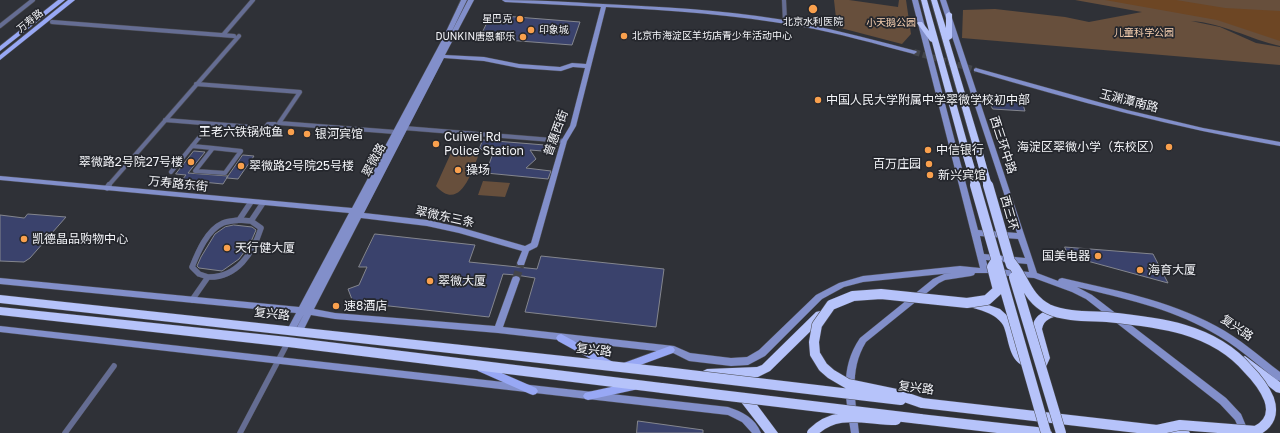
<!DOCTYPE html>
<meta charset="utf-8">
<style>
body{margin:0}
canvas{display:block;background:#2f3137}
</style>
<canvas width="1280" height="433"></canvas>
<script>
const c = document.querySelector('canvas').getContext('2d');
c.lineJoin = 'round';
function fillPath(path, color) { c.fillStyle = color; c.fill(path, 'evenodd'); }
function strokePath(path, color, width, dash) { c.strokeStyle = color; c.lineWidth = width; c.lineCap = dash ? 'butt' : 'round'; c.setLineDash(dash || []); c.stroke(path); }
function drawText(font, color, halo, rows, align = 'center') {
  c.font = font + ' "Golos Text","Noto Sans SC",sans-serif'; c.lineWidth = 3.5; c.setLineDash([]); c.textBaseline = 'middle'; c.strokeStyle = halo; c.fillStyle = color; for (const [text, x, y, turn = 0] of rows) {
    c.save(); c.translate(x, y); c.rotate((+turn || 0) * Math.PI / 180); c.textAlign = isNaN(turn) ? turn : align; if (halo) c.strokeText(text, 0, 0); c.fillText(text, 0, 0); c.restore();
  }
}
const green = new Path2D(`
 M834 0H849L898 7 899 0H906L911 34 902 44 837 27Z
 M1075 0H1280V46C1249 39 1223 23 1191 21L1220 27 1256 43 1280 47V65L962 38 963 10 995 9 1065 17 1089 22 1142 12Z
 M466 148 473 149 479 154C472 171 460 213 436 186L451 153 457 149Z
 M483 181 510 183 505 197 478 195Z`);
const water = new Path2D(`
 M1105 0H1176L1225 8 1280 11V41L1217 20Z`);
const building = new Path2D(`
 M491 15 580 22 572 45 480 38Z
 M988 99 1022 101 1025 111 993 109Z
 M483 140 557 146 555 152 530 150 536 159 526 168 551 171 548 179 486 173 493 153 484 152 480 148Z
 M194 151 205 152 188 173 228 176 223 184 182 180 186 175 176 174Z
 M243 155 254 156 238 179 227 178Z
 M28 214 66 217 30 258 24 262 0 261V215L24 218Z
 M234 225 252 227 256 230 250 244 239 259 222 271 199 268 197 266 201 257 215 234 225 227Z
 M375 234 475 245 469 262 537 269 541 256 664 269 656 327 525 312 535 278 516 275 503 274 489 317 353 302 348 289 359 285 367 267H359Z
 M1065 247 1153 254 1168 283 1069 256Z
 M638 421 703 430V433H637Z`);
const secondaryTunnelFar1 = new Path2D(`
 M914 52 976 70`);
const secondaryTunnel = new Path2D(`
 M516 279 521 263`);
const streetFar1 = new Path2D(`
 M784 0 785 22
 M52 22 234 36
 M0 26 33 0
 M223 35 253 0
 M196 84 300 92 279 123 395 132
 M165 120 265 128 268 124H275
 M404 128 564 141
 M192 146 213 148
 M213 148 241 151 225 173 195 171Z
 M171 172 210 124
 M108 186 239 36`);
const street = new Path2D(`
 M107 188 109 185
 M251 202 239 220 251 221 263 203
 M208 277C237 278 253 253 261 228L251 221
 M192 300 208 277 199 274 192 267C198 252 207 230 223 223 228 221 234 221 239 220
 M65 433 114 366
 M240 433 288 342`);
const secondary = new Path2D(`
 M461 0H467L450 35 468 0H474L445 55 484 57 519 64 560 67 572 63 586 64 601 7 505 2 502 0C543 0 583 3 623 5 683 8 743 12 801 23 840 31 878 41 916 51L917 52 914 54C876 44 838 33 799 26 735 15 671 10 606 7L576 126 567 141 538 245 537 247 529 251 524 265H518L517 263 522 251 459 233 427 226 361 218 314 309 335 313 495 326 512 279 513 277 516 276 519 277 520 279 503 327 674 346 690 353 731 358 747 357 759 350 816 295 839 283 863 276 960 266 980 268 912 0H918L978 230 1017 233 940 0H946L1037 273 1058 281 1059 279 1062 278C1114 290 1168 300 1216 326 1239 338 1259 356 1280 372V381L1277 380C1255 363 1235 344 1210 331 1169 308 1122 298 1077 287L1092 295 1226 398 1241 414 1249 433H1241L1235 420 1220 404 1086 299 1072 292 1034 278 997 275 994 274 993 272 994 270 997 269 1029 272 1027 264 986 260 989 271 988 273H975L974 275 971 276 945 280 939 283 866 342C848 371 856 402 859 433H851C846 398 839 369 860 338L933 279 944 274 952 273 863 282 844 287 822 299 765 356 748 365 731 366 689 361 673 353 498 333 335 319 311 315 302 333 299 334 296 333 295 331 304 314 294 332 291 333 288 332 287 330 296 313 0 284V278L299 307 349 213 0 180V176L352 208 443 38ZM444 58 484 61 519 68 561 71 573 67 585 68 570 126 561 141 531 243 525 246 459 227 427 220 364 213ZM980 236 1018 239 1025 258 984 254Z
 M976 68 1127 110 1203 128 1280 142V146C1176 128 1075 101 974 71V69Z
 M0 326 728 407C743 412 755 418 761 433H752L742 422 728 415 0 332Z`);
const primary = new Path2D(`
 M58 0H65L0 51V46Z
 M68 0H75L0 60V55Z
 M561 334 613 362 615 365 613 368 610 369 607 368 558 341 556 338 558 335Z
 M670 346 673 347 675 350 673 353 624 371 621 370 619 367 621 364Z
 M481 364 536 388 538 391 536 394 533 395 530 394 478 371 476 368 478 365Z
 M634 382 637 383 639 386 637 389 634 390 588 400 585 399 583 396 585 393 588 392Z`);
const highway = new Path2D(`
 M921 0H927L969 149 968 151H962L961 149 932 42 930 41 917 23 918 22H922L929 31Z
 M931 0H937L946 28V14L949 12 952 14V38L949 40 982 150 981 152 978 153 974 150Z
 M0 295 665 367 669 369 670 372 669 375 665 377 0 303Z
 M971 299 1000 309 1011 319 1020 346 1029 361 1028 364 1024 366C1008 360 1009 337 1003 325 996 313 979 310 967 306L966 303 967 300Z
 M0 307 288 337 662 383 666 384 667 388 666 392 662 393 288 347 0 315Z
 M1056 308 1060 309 1061 312 1060 315C1051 318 1044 319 1042 329L1050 358 1045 369 1041 371 1037 369 1036 366 1040 358 1032 329C1034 315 1043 311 1056 308Z
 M820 311 824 312 825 315 824 318 770 371 758 377 707 379 703 377 702 374 703 371 707 369 757 367 762 365 816 312Z
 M1245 356 1280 382V393L1276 392 1241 364 1240 361 1241 358Z
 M745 393 749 394 778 433H765L741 402 739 398 741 394Z
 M922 398 1184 428 1188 429 1190 433H1137L922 408 918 407 916 403 918 399Z
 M920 414 1046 428 1050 429 1052 433H997L920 424 916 423 914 419 916 415Z`);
const highwayBridgeFar1 = new Path2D(`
 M965 149 976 186
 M978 150 988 186`);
const highwayBridge = new Path2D(`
 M975 185 1046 433
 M988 185 1011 265
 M1009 260C1024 276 1026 298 1048 309 1065 317 1089 316 1107 317 1158 322 1213 328 1248 369 1257 378 1264 387 1269 399 1274 413 1270 424 1256 431L1180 425 1157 430
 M1014 277 1061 433
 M665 372 901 400
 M662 388 920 419
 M922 403 896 394 848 384 831 374 823 367 815 354 814 342 817 325 831 305 853 296 881 294 967 303 987 300 998 290 992 267 997 259
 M812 433C837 408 865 420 896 420`);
const markers = [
 [813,9,5,"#f9a04d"],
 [520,19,4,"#f9a04d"],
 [531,30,4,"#f9a04d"],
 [624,36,4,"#f9a04d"],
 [523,37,4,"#f9a04d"],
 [818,100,4,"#f9a04d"],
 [291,132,4,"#f9a04d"],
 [307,134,4,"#f9a04d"],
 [436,144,4,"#f9a04d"],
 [1169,147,4,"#f9a04d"],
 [928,150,4,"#f9a04d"],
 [191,162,4,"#f9a04d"],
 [929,164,4,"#f9a04d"],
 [241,166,4,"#f9a04d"],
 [458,170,4,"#f9a04d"],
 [930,175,4,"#f9a04d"],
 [24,239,4,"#f9a04d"],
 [227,248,4,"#f9a04d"],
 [1098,256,4,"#f9a04d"],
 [1140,270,4,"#f9a04d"],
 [430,281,4,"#f9a04d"],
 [336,306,4,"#f9a04d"]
];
const farPoinames = [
 ["星巴克",512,19],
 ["北京水利医院",813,22,"center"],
 ["印象城",539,30,"left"],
 ["北京市海淀区羊坊店青少年活动中心",632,36,"left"],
 ["DUNKIN唐恩都乐",515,37]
];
const farStreetnames = [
 ["万寿路",30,21,-39]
];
const farParknames = [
 ["小天鹅公园",891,23],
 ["儿童科学公园",1144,33]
];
const poiNames = [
 ["中国人民大学附属中学翠微学校初中部",826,100],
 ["王老六铁锅炖鱼",283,132,"right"],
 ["银河宾馆",315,134],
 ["Cuiwei Rd",444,137],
 ["Police Station",444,151],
 ["海淀区翠微小学（东校区）",1161,147,"right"],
 ["中信银行",936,150],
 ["翠微路2号院27号楼",183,162,"right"],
 ["百万庄园",921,164,"right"],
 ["翠微路2号院25号楼",249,166],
 ["操场",466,170],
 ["新兴宾馆",938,175],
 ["凯德晶品购物中心",32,239],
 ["天行健大厦",235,248],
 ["国美电器",1090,256,"right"],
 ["海育大厦",1148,270],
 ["翠微大厦",438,281],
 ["速8酒店",344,306]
];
const streetNames = [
 ["玉渊潭南路",1129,101,14],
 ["普惠西街",556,133,-70],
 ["西三环中路",1003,145,72],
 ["翠微路",374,160,-62],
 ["万寿路东街",178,184,6],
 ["西三环",1009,213,74],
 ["翠微东三条",445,217,12],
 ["复兴路",272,314,6],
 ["复兴路",1237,328,34],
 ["复兴路",594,350,6],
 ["复兴路",916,388,7]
];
fillPath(green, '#674f3c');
fillPath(water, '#6d4624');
fillPath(building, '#3a426c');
strokePath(building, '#84868e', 1);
strokePath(secondaryTunnelFar1, '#43454a', 6, [6, 3]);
strokePath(secondaryTunnel, '#43454a', 8, [8, 4]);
strokePath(streetFar1, '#4b4c52', 5);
strokePath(street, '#4b4c52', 6);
strokePath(secondary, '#4b4c52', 1);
strokePath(primary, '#4b4c52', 1);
strokePath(highway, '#4b4c52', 1);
strokePath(streetFar1, '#656d93', 4);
strokePath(street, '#656d93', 5.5);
fillPath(secondary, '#828fca');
fillPath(primary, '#98a8f5');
fillPath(highway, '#b6c3fa');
strokePath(highwayBridgeFar1, '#4b4c52', 8, []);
strokePath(highwayBridge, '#4b4c52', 11, []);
strokePath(highwayBridgeFar1, '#b6c3fa', 8);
strokePath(highwayBridge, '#b6c3fa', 10);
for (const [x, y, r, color] of markers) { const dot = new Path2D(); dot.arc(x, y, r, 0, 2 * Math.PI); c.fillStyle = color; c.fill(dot); strokePath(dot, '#25272d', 1.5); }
drawText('10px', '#f4f5f9', '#25272d', farPoinames, 'right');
drawText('10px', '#f4f5f9', '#25272d', farStreetnames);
drawText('10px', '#f8d1b1', '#25272d', farParknames);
drawText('12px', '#f4f5f9', '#25272d', poiNames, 'left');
drawText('12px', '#f4f5f9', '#25272d', streetNames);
</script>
